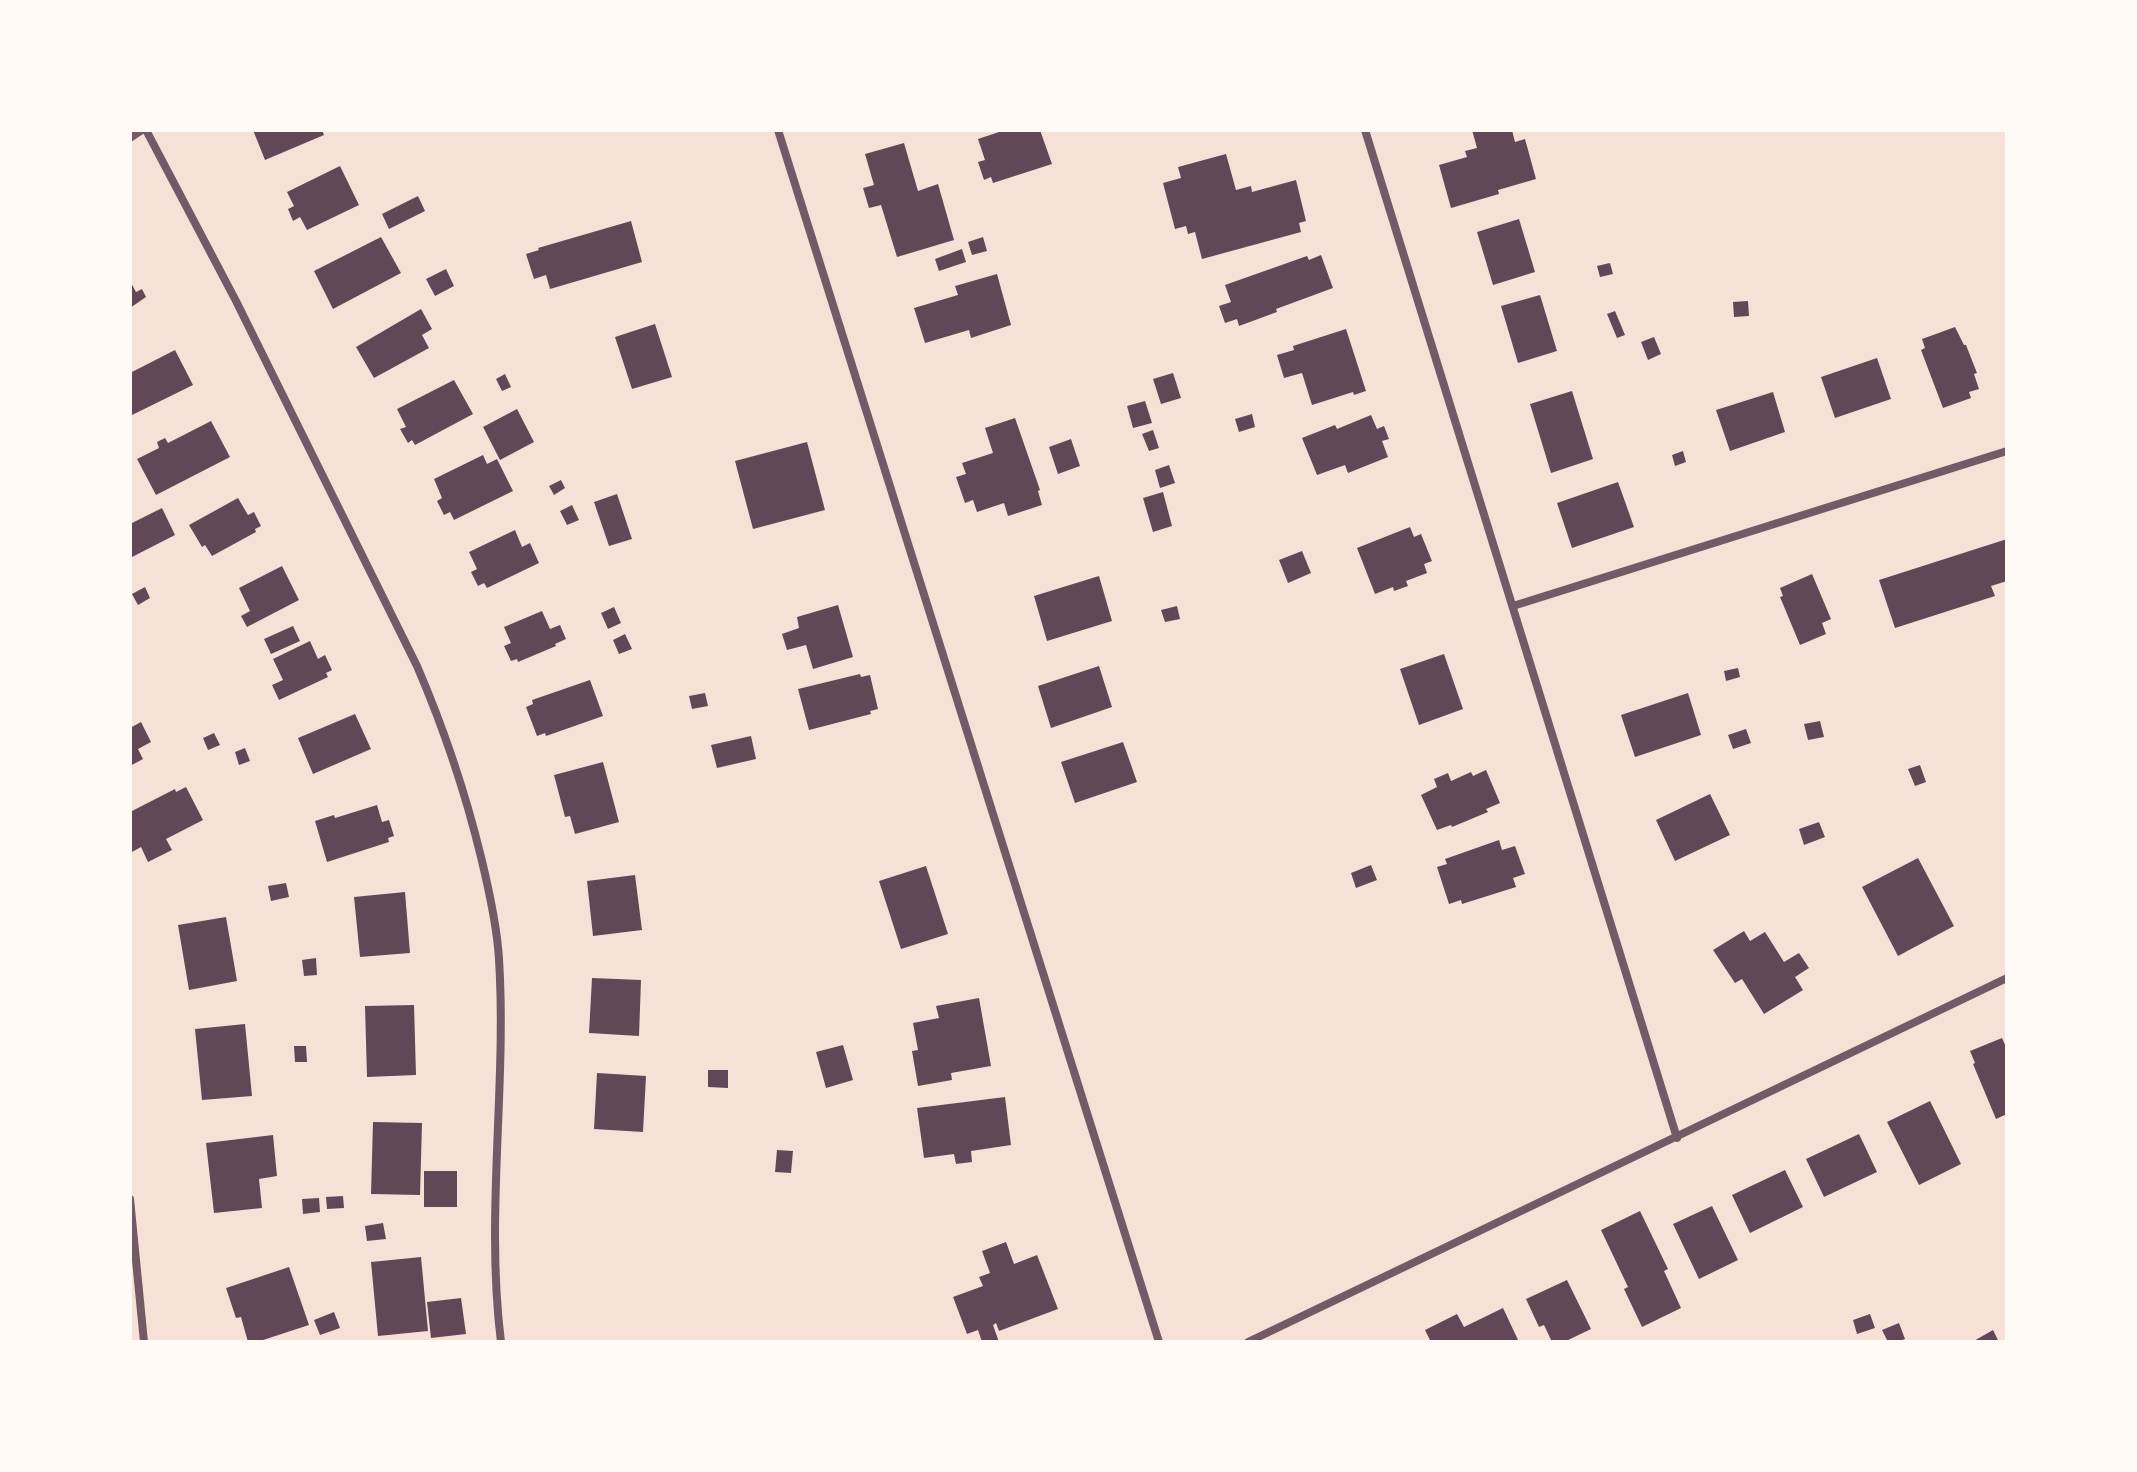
<!DOCTYPE html>
<style>
body{margin:0}
#map{position:relative;width:2137px;height:1472px;overflow:hidden;background:#f7e1d7;font-family:Cabin,sans-serif}
canvas{display:block}
.frame{position:absolute;inset:0;border:132px solid #fffaf5;pointer-events:none}
</style>
<div id="map">
<canvas width="2137" height="1472"></canvas>
<div class="frame"></div>
</div>
<script>
const c = document.querySelector('canvas').getContext('2d');
c.lineJoin = 'round';
function fillPath(path, color) { c.fillStyle = color; c.fill(path, 'evenodd'); }
function strokePath(path, color, width, dash) { c.strokeStyle = color; c.lineWidth = width; c.lineCap = dash ? 'butt' : 'round'; c.setLineDash(dash || []); c.stroke(path); }
const building = new Path2D(`
 M253 130H322L324 135 265 160Z
 M1005 130H1040L1052 164 993 183 991 177 984 180 978 162 985 160 978 139Z
 M1472 130H1512L1515 142 1525 139 1536 179 1498 190 1499 194 1451 208 1439 165 1467 157 1465 151 1477 148Z
 M904 143 918 191 938 184 954 240 897 257 881 205 869 208 863 188 874 185 865 154Z
 M1226 154 1236 190 1251 186 1252 192 1296 180 1306 221 1299 223 1301 232 1202 259 1195 232 1188 234 1186 226 1175 229 1163 183 1181 178 1178 167Z
 M340 166 359 205 307 230 300 217 293 221 288 209 294 206 287 192Z
 M418 196 425 211 389 229 382 214Z
 M1519 219 1535 272 1493 285 1477 232Z
 M631 221 642 262 550 289 546 275 534 279 526 254 539 250 538 248Z
 M381 237 401 273 333 309 314 271Z
 M983 237 987 251 972 255 968 242Z
 M962 249 966 262 939 271 935 259Z
 M1321 255 1333 288 1276 309 1277 312 1239 326 1237 319 1225 323 1219 306 1231 302 1225 285 1307 256 1309 260Z
 M1610 263 1613 274 1600 277 1597 266Z
 M446 269 454 286 435 296 426 279Z
 M997 274 1011 325 971 338 969 330 925 343 914 308 958 295 955 286Z
 M130 281 136 292 142 289 146 297 130 308Z
 M1540 295 1557 351 1518 363 1501 306Z
 M1748 301 1749 316 1734 317 1733 302Z
 M421 309 432 329 422 335 429 348 374 378 356 347Z
 M1615 311 1625 335 1617 338 1607 314Z
 M655 324 672 377 632 389 615 337Z
 M1955 327 1964 345H1966L1977 373 1974 374 1979 389 1969 392 1971 398 1943 408 1921 350 1925 348 1922 339Z
 M1346 329 1366 391 1354 395 1353 392 1312 405 1302 373 1284 378 1277 355 1294 350 1293 346Z
 M1654 337 1661 354 1648 360 1641 342Z
 M175 350 193 385 130 416V373Z
 M1877 358 1891 399 1835 418 1821 377Z
 M1173 373 1181 398 1161 404 1153 379Z
 M505 374 511 387 502 391 496 379Z
 M454 380 473 414 415 445 412 440 408 443 400 429 406 427 397 409Z
 M1572 391 1593 459 1551 473 1530 404Z
 M1773 392 1785 432 1730 451 1716 410Z
 M1145 401 1152 423 1133 428 1127 406Z
 M517 409 534 442 500 460 483 427Z
 M1252 414 1255 427 1239 432 1235 419Z
 M1371 415 1377 429 1384 426 1389 439 1382 441 1388 457 1348 473 1345 465 1317 475 1302 438 1335 425 1337 429Z
 M1015 418 1040 490 1038 491 1042 505 1008 516 1004 503 977 512 973 500 965 503 956 477 966 474 962 463 993 453 985 428Z
 M211 421 230 457 156 495 137 459 159 448 157 442 165 438 168 443Z
 M1153 430 1159 448 1149 451 1142 434Z
 M1071 439 1080 466 1058 474 1049 447Z
 M807 442 825 510 753 529 735 461Z
 M1683 451 1686 462 1675 466 1672 455Z
 M483 455 487 464 497 459 513 491 454 520 450 512 444 515 437 501 442 498 434 479Z
 M1169 465 1175 483 1160 488 1155 470Z
 M561 480 565 488 554 495 549 486Z
 M1618 482 1634 527 1572 548 1557 503Z
 M1163 492 1172 526 1153 532 1143 498Z
 M617 494 632 539 609 546 594 502Z
 M238 498 248 515 254 512 261 526 255 529 256 532 212 556 205 545 202 547 189 525Z
 M572 505 579 520 567 525 560 511Z
 M162 508 175 535 132 557 130 524Z
 M1410 527 1414 537 1421 534 1432 561 1424 564 1427 573 1406 581 1408 586 1394 591 1393 587 1375 594 1357 548Z
 M515 530 522 547 530 543 539 563 487 588 484 583 478 586 471 572 477 569 469 552Z
 M2007 539V581L1991 586 1995 596 1895 628 1879 580Z
 M1302 551 1311 573 1288 583 1279 560Z
 M282 566 299 600 247 627 241 616 250 611 239 588Z
 M1812 574 1831 619 1822 623 1826 634 1800 645 1780 597 1783 596 1780 588Z
 M1099 576 1112 621 1047 641 1034 596Z
 M145 587 150 598 138 605 132 594Z
 M838 605 853 657 813 669 806 645 787 650 782 634 799 628 797 617Z
 M1177 606 1180 619 1165 622 1161 610Z
 M614 607 621 623 608 629 601 613Z
 M542 611 550 629 560 625 566 639 555 644 556 646 518 662 517 659 511 661 504 646 511 643 504 627Z
 M293 626 300 641 271 654 264 639Z
 M625 634 632 649 619 654 613 640Z
 M310 641 318 659 325 655 332 670 326 673 328 677 279 700 272 685 283 680 273 659Z
 M1444 654 1463 709 1419 725 1400 669Z
 M1099 666 1112 707 1051 728 1038 686Z
 M1738 668 1740 677 1726 681 1724 671Z
 M860 674 861 677 870 675 878 709 870 711 871 714 809 730 798 689Z
 M590 680 603 716 546 736 545 733 537 736 526 707 533 704 532 700Z
 M705 693 708 706 692 709 689 696Z
 M1688 693 1701 735 1635 757 1621 715Z
 M355 714 371 749 313 774 298 738Z
 M1820 721 1824 737 1808 740 1804 724Z
 M141 722 151 742 138 749 143 759 130 766V728Z
 M1746 729 1751 743 1733 749 1728 735Z
 M214 733 220 745 208 750 203 738Z
 M751 736 756 759 717 768 711 745Z
 M1123 742 1137 782 1075 803 1061 762Z
 M245 748 250 761 239 765 235 752Z
 M603 762 619 822 575 834 570 816 565 817 554 775Z
 M1920 765 1926 782 1915 786 1908 769Z
 M1486 770 1500 803 1486 809 1488 812 1452 827 1451 825 1437 830 1421 795 1437 787 1434 779 1448 773 1451 781 1471 772 1473 776Z
 M186 787 203 820 166 839 172 850 148 862 141 847 132 852 130 848V812L175 789 176 792Z
 M1710 794 1730 835 1675 861 1656 820Z
 M377 805 382 822 389 820 394 836 388 838 389 842 327 862 315 821 334 815 335 818Z
 M1819 822 1825 837 1804 845 1799 829Z
 M1499 840 1502 850 1515 846 1525 874 1513 878 1516 887 1462 904 1461 900 1449 904 1437 867 1447 864 1445 859Z
 M1918 858 1954 926 1898 956 1862 887Z
 M1371 865 1377 880 1356 888 1351 873Z
 M926 866 948 934 901 949 879 881Z
 M635 875 642 930 593 936 587 881Z
 M286 883 289 897 271 901 268 886Z
 M405 892 410 953 360 957 354 897Z
 M226 917 237 981 189 990 178 925Z
 M1744 931 1750 941 1765 932 1784 962 1799 953 1809 968 1795 977 1803 990 1764 1014 1742 979 1735 983 1713 950Z
 M316 958 317 975 304 976 302 960Z
 M592 978 641 980 639 1036 589 1033Z
 M979 998 991 1066 951 1073 952 1080 918 1086 912 1051 918 1050 913 1023 939 1018 936 1006Z
 M414 1005 416 1075 367 1077 365 1006Z
 M245 1024 252 1096 202 1100 195 1029Z
 M2002 1038 2007 1049V1114L1996 1119 1973 1064 1975 1063 1970 1051Z
 M843 1045 853 1080 826 1088 816 1052Z
 M294 1046H306L307 1062H295Z
 M708 1070H728V1088L708 1087Z
 M597 1073 646 1076 643 1132 594 1129Z
 M1005 1097 1011 1145 971 1151 972 1162 956 1164 954 1154 924 1158 917 1108Z
 M1930 1101 1961 1164 1919 1185 1887 1122Z
 M373 1122 422 1123 420 1195 371 1194Z
 M1859 1134 1877 1172 1824 1197 1806 1159Z
 M273 1135 277 1176 259 1179 262 1208 214 1213 206 1143Z
 M777 1150 793 1151 791 1173 775 1172Z
 M1785 1170 1803 1207 1750 1233 1732 1195Z
 M424 1171H457V1207H424Z
 M343 1196 344 1208 327 1209 326 1197Z
 M319 1198 320 1212 303 1214 302 1199Z
 M1712 1206 1738 1260 1699 1279 1673 1224Z
 M1640 1211 1668 1269 1664 1271 1681 1308 1642 1327 1624 1289 1628 1287 1601 1230Z
 M383 1223 386 1239 367 1241 365 1226Z
 M1006 1242 1014 1264 1037 1255 1058 1309 999 1331 996 1323 993 1325 999 1342H982L978 1330 967 1334 953 1297 983 1286 979 1277 990 1273 982 1251Z
 M421 1257 428 1331 378 1336 371 1262Z
 M289 1267 309 1325 257 1342H248L241 1317 236 1318 226 1288Z
 M1567 1280 1591 1329 1564 1342H1552L1544 1325 1539 1327 1526 1299Z
 M461 1298 466 1334 431 1338 427 1302Z
 M1503 1308 1519 1342H1431L1425 1330 1457 1314 1464 1327Z
 M334 1312 340 1328 320 1335 314 1320Z
 M1870 1314 1875 1328 1857 1334 1853 1320Z
 M1899 1323 1905 1339 1897 1342H1888L1882 1330Z
 M1993 1330 1999 1342H1972Z`);
const minor = new Path2D(`
 M146 130 236 301 417 666C444 729 465 791 481 857 489 890 497 925 499 959 507 1086 485 1215 501 1342
 M778 130 1159 1342
 M1365 130 1677 1138
 M130 138 142 130
 M1513 606 2007 451
 M130 1199 144 1342
 M1248 1342 2007 978`);
fillPath(building, '#644757');
strokePath(minor, '#755966', 8);
</script>
